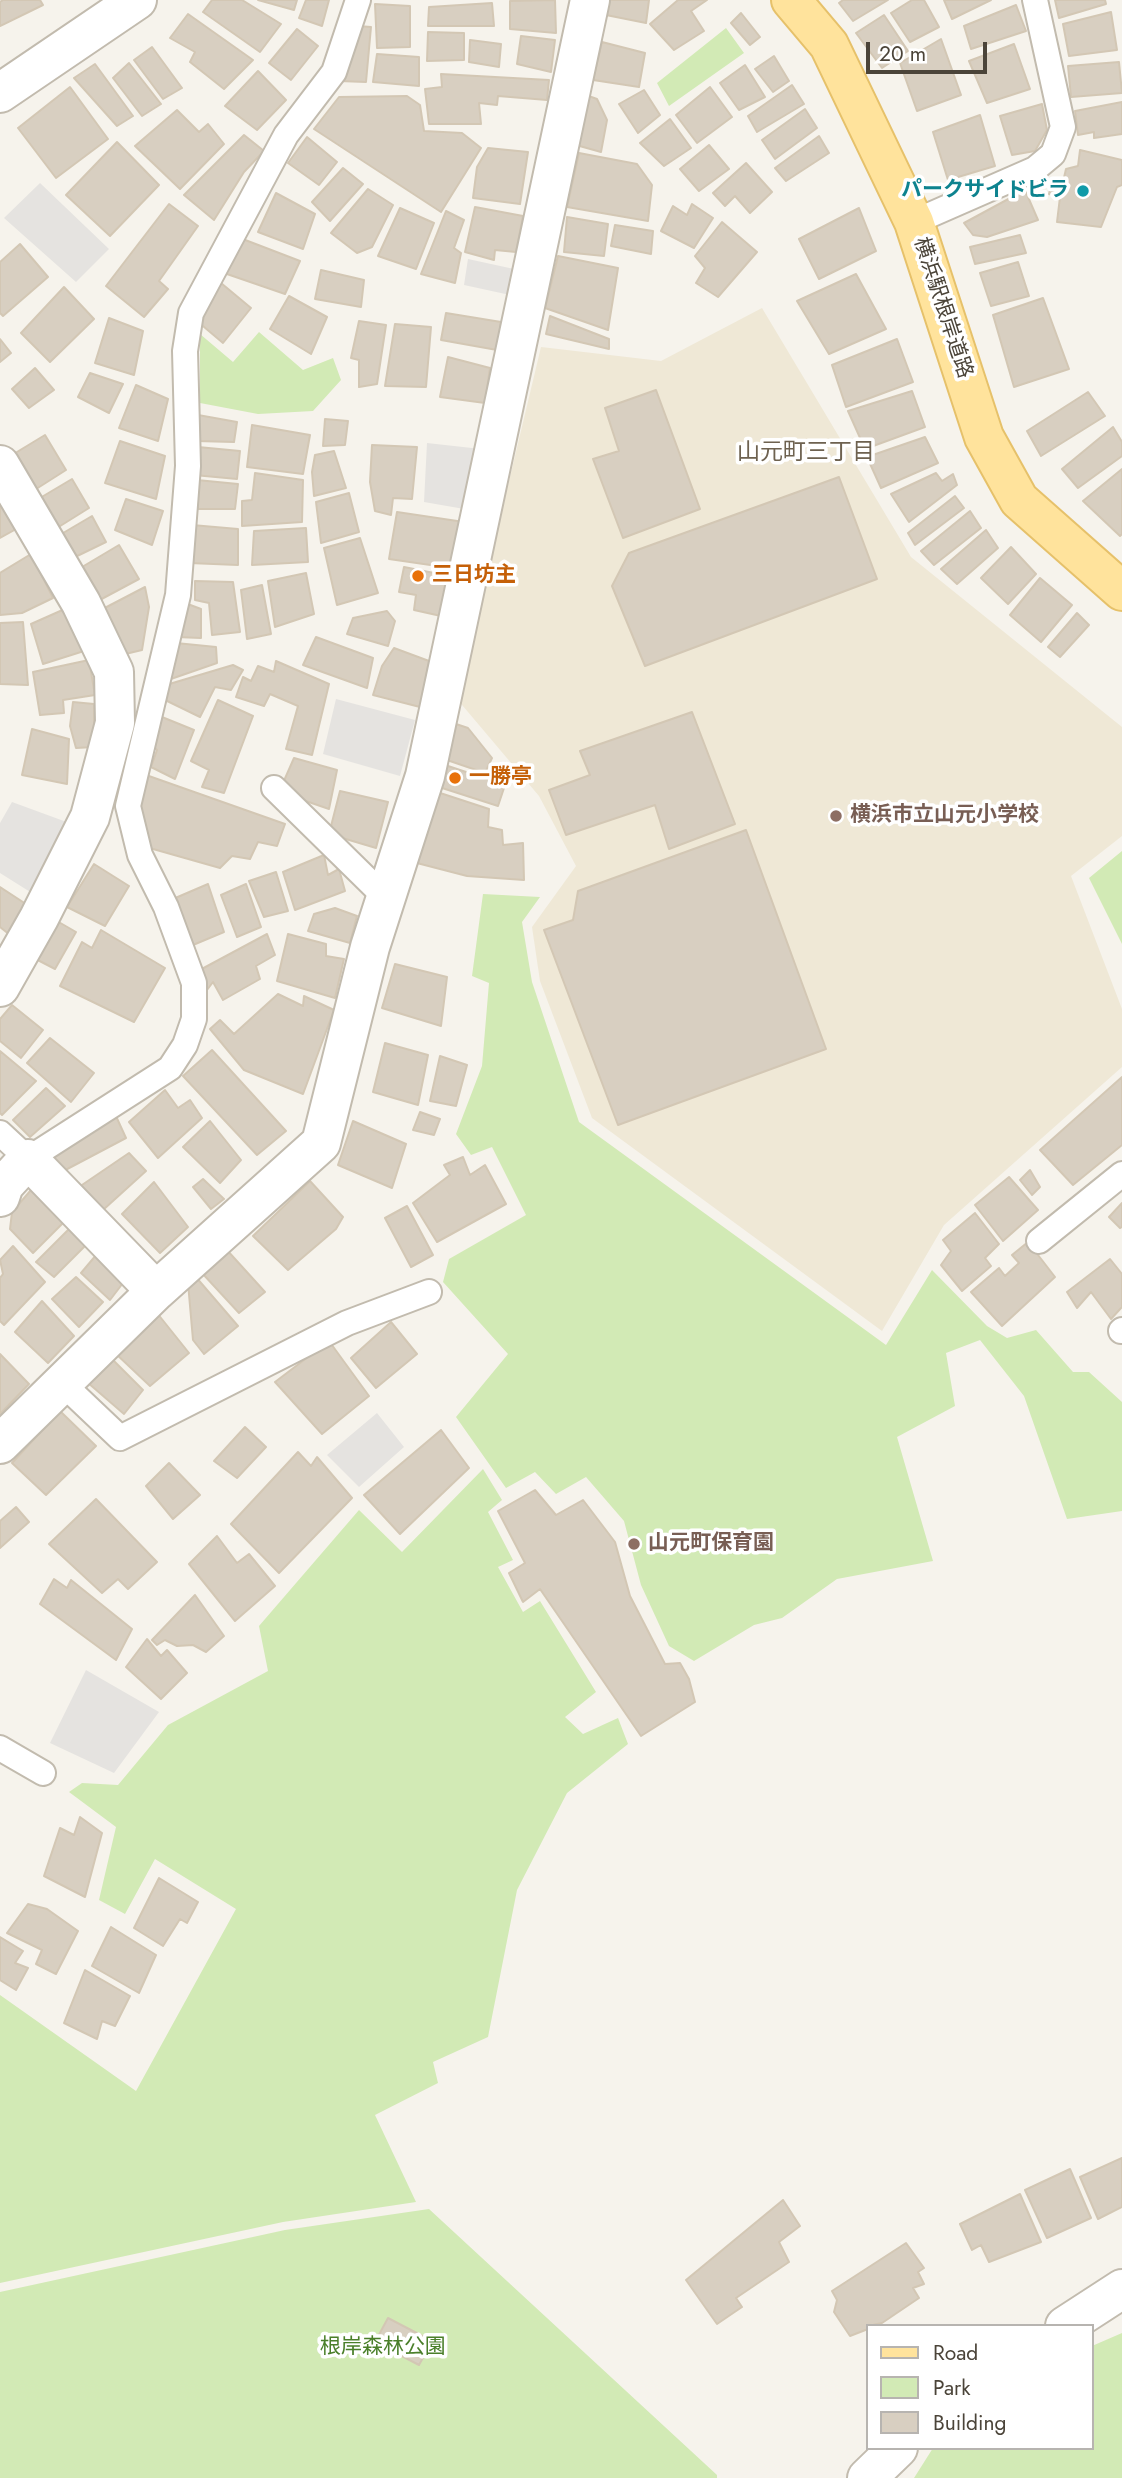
<!DOCTYPE html>
<meta charset="utf-8">
<style>
body{margin:0}
#map{position:relative;width:1122px;height:2478px;overflow:hidden;background:#f6f3ec;font-family:Jost,sans-serif}
canvas{display:block}
.legend{position:absolute;left:866px;top:2324px;width:228px;height:126px;box-sizing:border-box;background:#fff;border:2px solid #b7b4b0;margin:0;padding:9px 12px;list-style:none;font-size:21px;color:#4b4439}
.legend li{display:flex;align-items:center;gap:14px;height:35px}
.legend b{width:35px;border:2px solid #b7b4b0}
.scale{position:absolute;left:866px;top:42px;width:121px;height:32px;box-sizing:border-box;border:4px solid #4b4439;border-top:0;padding-left:9px;font-size:21px;line-height:24px;white-space:nowrap;color:#4b4439;-webkit-text-stroke:5px #fff;paint-order:stroke}
</style>
<div id="map">
<canvas width="1122" height="2478"></canvas>
<ul class="legend">
<li><b style="height:9px;background:#ffe39c"></b>Road</li>
<li><b style="height:19px;background:#d2eab5"></b>Park</li>
<li><b style="height:19px;background:#d8cfc1"></b>Building</li>
</ul>
<div class="scale">20 m</div>
</div>
<script>
const c = document.querySelector('canvas').getContext('2d');
c.lineJoin = 'round';
function fillPath(path, color) { c.fillStyle = color; c.fill(path, 'evenodd'); }
function strokePath(path, color, width, dash) { c.strokeStyle = color; c.lineWidth = width; c.lineCap = dash ? 'butt' : 'round'; c.setLineDash(dash || []); c.stroke(path); }
function drawText(font, color, halo, rows, align = 'center') {
  c.font = font + ' Jost,"Noto Sans JP",sans-serif'; c.lineWidth = 7; c.setLineDash([]); c.textBaseline = 'middle'; c.strokeStyle = halo; c.fillStyle = color; for (const [text, x, y, turn = 0] of rows) {
    c.save(); c.translate(x, y); c.rotate((+turn || 0) * Math.PI / 180); c.textAlign = isNaN(turn) ? turn : align; if (halo) c.strokeText(text, 0, 0); c.fillText(text, 0, 0); c.restore();
  }
}
const education = new Path2D(`
 M762 308 911 557 1122 727V836L1071 876 1122 1009V1067L944 1225 882 1331 592 1118 540 981 532 927 576 866 539 796 457 699 541 347 661 361Z`);
const green = new Path2D(`
 M726 28 744 53 669 106 657 83Z
 M259 332 303 370 333 358 341 380 313 411 258 414 200 403V334L233 362Z
 M1122 851V944L1089 878Z
 M483 894 540 897 522 922 532 982 579 1122 886 1345 932 1270 987 1326 1007 1338 1036 1330 1073 1372H1089L1122 1402V1511L1067 1519 1024 1396 980 1340 946 1353 955 1406 897 1437 933 1561 837 1579 782 1618 754 1625 694 1661 669 1646 641 1585 624 1521 586 1477 556 1494 535 1472 506 1488 456 1417 508 1354 443 1282 449 1259 526 1215 492 1147 471 1155 456 1134 482 1066 489 983 472 976Z
 M483 1469 502 1500 488 1512 513 1560 498 1567 523 1612 540 1601 596 1692 565 1717 583 1734 618 1718 628 1744 567 1793 517 1890 488 2037 433 2062 438 2083 375 2115 416 2202 283 2222 0 2283V1995L136 2091 236 1909 155 1859 125 1914 99 1900 116 1827 69 1792 82 1783 118 1785 168 1725 268 1671 259 1626 359 1510 402 1552Z
 M429 2209 717 2475V2478H0V2292L285 2230Z
 M1122 2333V2478H914L933 2448H1092V2346Z`);
const parking = new Path2D(`
 M40 183 109 249 76 282 4 218Z
 M468 259 514 269 510 295 464 285Z
 M427 443 481 449 470 510 424 502Z
 M336 699 415 720 400 776 323 754Z
 M12 802 72 824 35 895 0 873V823Z
 M377 1413 404 1447 359 1487 327 1455Z
 M86 1670 159 1712 114 1773 50 1743Z`);
const building = new Path2D(`
 M3 0H40L43 5 0 26V2Z
 M212 0H242L281 24 260 52 203 12Z
 M258 0H297L294 10Z
 M306 0H329L322 26 299 18Z
 M555 0 556 33 510 29V1Z
 M610 0H649L646 23 606 15Z
 M678 0H707L691 11 704 31 674 50 650 24Z
 M843 0H888L853 21 839 3Z
 M912 0H924L939 27 910 42 891 13Z
 M944 0H991L952 19Z
 M1055 0H1105L1106 4 1059 18Z
 M492 3 494 26H428L429 7Z
 M375 4 410 6V47L377 48Z
 M1016 5 1026 31 971 49 964 26Z
 M1111 12 1117 50 1069 56 1063 24Z
 M741 13 760 37 750 45 731 23Z
 M188 14 253 60 224 89 190 62 195 52 170 38Z
 M884 15 908 51 882 68 856 33Z
 M358 26 371 27 366 82 339 81Z
 M297 29 318 46 291 80 269 63Z
 M428 32 464 33V60L427 61Z
 M521 36 555 40 551 72 517 64Z
 M941 39 961 95 917 111 900 63Z
 M470 40 501 44 499 67 469 62Z
 M602 42 645 53 639 87 593 80Z
 M1014 44 1030 89 987 103 969 61Z
 M152 47 182 88 163 99 134 60Z
 M377 54 419 57V86L373 82Z
 M774 56 789 81 773 92 755 69Z
 M1119 62 1122 93 1071 97 1068 66Z
 M129 63 161 104 142 116 113 78Z
 M95 64 133 116 117 126 74 78Z
 M745 65 765 97 739 110 720 83Z
 M258 71 286 100 257 130 225 106Z
 M441 74 549 80 547 100 498 96 497 105 479 103 481 124H429L425 89 442 87Z
 M792 85 804 104 757 132 748 116Z
 M70 87 108 139 56 178 18 128Z
 M710 87 732 117 697 143 676 115Z
 M644 90 660 115 638 133 619 104Z
 M583 94 597 99 607 120 601 152 576 145Z
 M407 96 420 105 424 131 462 133 481 148 441 212 314 129 339 97Z
 M1122 102V134L1094 138V132L1078 135 1075 111Z
 M1042 104 1047 130 1035 151 1012 155 1000 116Z
 M805 109 817 128 775 159 762 140Z
 M177 110 199 132 208 124 224 144 180 189 135 146Z
 M980 115 995 166 948 180 933 132Z
 M670 119 691 148 664 166 640 143Z
 M244 135 264 151 244 172 214 220 184 195Z
 M819 136 829 153 786 181 775 168Z
 M307 137 337 162 319 185 288 163Z
 M117 142 159 185 110 236 66 195Z
 M709 145 729 169 699 191 680 169Z
 M488 148 528 152 520 204 473 198 477 167Z
 M1080 150 1122 160V185L1117 187 1101 227 1057 222 1060 197 1049 194 1052 182H1063L1066 169 1078 166Z
 M579 153 637 164 652 185 648 221 567 207Z
 M746 163 772 192 750 213 735 196 725 206 713 193Z
 M343 168 363 184 330 221 312 202Z
 M368 189 393 205 372 247 357 253 331 233Z
 M1025 190 1038 220 987 237 973 235 964 223Z
 M276 193 315 214 303 249 258 232Z
 M169 204 198 226 159 281 168 289 144 317 106 286Z
 M692 204 713 218 694 248 661 231 673 206 687 215Z
 M475 207 523 216 516 252 495 250 494 260 465 252Z
 M400 208 434 223 416 269 378 256Z
 M859 208 876 251 819 279 799 239Z
 M446 211 464 220 454 248 461 253 455 283 421 274Z
 M567 217 608 224 604 256 564 252Z
 M722 222 757 252 718 297 696 283 705 268 695 256Z
 M615 225 653 231 651 254 611 246Z
 M1020 235 1026 253 975 264 970 247Z
 M240 238 300 261 285 294 224 273Z
 M20 244 48 277 3 316 0 313V262Z
 M558 256 618 268 608 330 545 308Z
 M1018 262 1029 296 991 306 980 273Z
 M321 270 364 280 361 307 315 299Z
 M856 274 886 329 829 354 797 301Z
 M221 283 251 308 223 343 197 321Z
 M64 287 94 319 50 362 21 333Z
 M289 296 327 317 311 354 270 329Z
 M1043 298 1069 369 1014 387 993 315Z
 M446 313 501 322 497 350 441 340Z
 M550 316 609 339V349L546 334Z
 M109 318 143 331 134 375 95 363Z
 M359 321 386 325 377 384 359 387V360L351 358Z
 M395 324 431 327 426 387 385 386Z
 M0 339 11 353 0 362Z
 M897 339 913 382 846 407 832 365Z
 M448 357 490 368 485 403 440 397Z
 M35 368 54 390 29 408 12 389Z
 M90 373 123 384 109 413 78 397Z
 M136 385 168 399 158 441 119 428Z
 M656 390 700 509 623 538 593 459 619 451 605 408Z
 M912 391 925 427 865 449 848 411Z
 M1088 392 1105 416 1041 456 1027 431Z
 M198 415 237 422 234 442 196 441Z
 M325 419 348 421 345 445 323 446Z
 M252 425 310 435 303 474 247 467Z
 M1113 427 1122 442V456L1078 488 1062 469Z
 M45 435 66 470 33 491 12 455Z
 M925 437 938 463 881 488 867 457Z
 M120 441 165 456 156 499 105 483Z
 M372 445 417 447 412 499 393 498 391 515 375 511 370 482Z
 M198 447 240 451 237 479 194 475Z
 M334 451 346 488 314 496 312 472 315 455Z
 M1122 469V534L1120 536 1083 501Z
 M255 473 303 480 302 522 242 526V501L252 500Z
 M936 473 942 481 953 474 957 485 909 522 891 494Z
 M839 477 877 579 645 666 612 586 629 553Z
 M72 479 89 508 57 528 40 498Z
 M197 480 238 484 235 509H198Z
 M349 493 359 532 321 543 316 502Z
 M0 496 18 528 0 538Z
 M955 496 964 508 915 545 908 533Z
 M126 499 163 511 152 545 115 530Z
 M970 511 981 528 934 565 921 551Z
 M397 512 464 522 458 569 389 559Z
 M92 516 106 542 71 559 58 536Z
 M192 525 238 529V565L189 563Z
 M306 528 308 562 252 565 254 531Z
 M986 530 998 548 957 584 941 569Z
 M360 538 378 593 337 605 324 548Z
 M119 545 139 579 96 602 77 570Z
 M1011 547 1036 574 1008 604 981 578Z
 M31 554 53 598 22 613 0 615V573Z
 M404 567 449 576 441 616 414 610 416 595 399 592Z
 M306 573 314 614 275 627 268 581Z
 M1040 578 1072 605 1041 642 1010 615Z
 M195 581 233 582 240 632 212 635 209 603 195 600Z
 M262 585 271 634 247 639 241 590Z
 M145 587 149 607 142 650 117 656 97 612Z
 M185 603 201 609V638L176 637Z
 M67 608 84 651 43 664 31 624Z
 M387 611 395 621 388 646 347 634 353 618Z
 M1077 613 1089 625 1060 657 1048 647Z
 M23 622 28 685 0 684V623Z
 M316 637 373 658 367 688 303 665Z
 M176 643 216 647 217 663 168 680Z
 M394 648 429 661 420 707 373 695 382 666Z
 M89 660 95 695 63 700 64 713 40 715 33 672Z
 M276 661 329 684 312 755 286 749 298 706 270 694 264 706 236 697 243 677 251 681 258 666 274 672Z
 M233 665 243 670 231 690 215 687 200 717 161 698 166 685Z
 M218 700 253 716 224 793 202 787 209 770 191 761Z
 M73 702 94 704V747L76 748 70 726Z
 M692 712 735 824 669 849 655 805 566 835 549 790 590 775 580 751Z
 M157 715 194 730 175 779 151 767 157 750 150 743Z
 M456 724 468 728 492 758 485 773 444 759Z
 M32 729 69 739 67 784 22 775Z
 M294 758 337 770 329 809 300 799 283 783Z
 M445 765 505 785 498 806 439 787Z
 M146 775 285 824 277 846 258 842 250 859 232 856 220 868 146 847 134 806Z
 M340 791 388 802 376 848 329 834Z
 M434 791 489 809 488 827 502 830 503 845 523 843 524 880 467 876 413 862Z
 M746 830 826 1049 618 1125 544 930 573 920 578 891Z
 M324 855 328 875 339 869 345 891 295 910 283 872Z
 M94 864 129 886 105 926 67 907Z
 M276 872 288 911 264 917 249 881Z
 M208 884 224 932 193 945 173 899Z
 M246 884 261 927 237 937 221 895Z
 M0 887 29 906 10 935 0 927Z
 M335 908 357 916 350 943 308 931 314 914Z
 M50 917 76 932 55 969 30 956Z
 M101 930 165 968 134 1022 60 986 82 942 92 948Z
 M267 934 275 955 256 966 260 979 223 1000 213 982 207 990 198 971Z
 M288 934 326 944V956L344 959 335 998 277 981Z
 M395 964 447 977 441 1026 382 1008Z
 M278 994 303 1006 304 996 334 1010 303 1094 244 1070 210 1029 220 1020 234 1034Z
 M12 1005 43 1030 21 1058 0 1041V1019Z
 M50 1038 94 1073 71 1102 27 1063Z
 M385 1043 428 1055 418 1105 373 1092Z
 M212 1050 286 1131 257 1155 183 1076Z
 M0 1051 36 1081 2 1115 0 1113Z
 M440 1056 467 1065 456 1106 430 1101Z
 M1122 1077V1145L1073 1185 1040 1150Z
 M46 1088 65 1106 30 1137 13 1120Z
 M165 1090 178 1108 190 1100 202 1118 158 1158 129 1122Z
 M420 1112 440 1119 434 1135 413 1130Z
 M115 1114 126 1138 54 1176 46 1161Z
 M210 1121 241 1160 220 1183 183 1147Z
 M353 1121 406 1144 392 1188 338 1165Z
 M129 1153 146 1171 103 1210 79 1187Z
 M463 1157 470 1175 485 1165 506 1204 437 1242 413 1203 450 1175 444 1165Z
 M1030 1170 1040 1187 1032 1195 1020 1180Z
 M1009 1177 1038 1210 1003 1241 975 1205Z
 M203 1179 224 1199 211 1209 193 1187Z
 M310 1181 343 1217 336 1229 288 1270 253 1236Z
 M154 1182 188 1227 160 1253 122 1214Z
 M31 1190 64 1222 33 1253 10 1229 12 1212Z
 M1122 1203V1227L1120 1228 1109 1217Z
 M407 1206 433 1255 411 1267 385 1218Z
 M975 1213 999 1244 985 1258 991 1266 962 1291 941 1265 951 1251 943 1240Z
 M69 1229 86 1245 54 1277 36 1262Z
 M1028 1242 1055 1277 1002 1326 971 1292 999 1268 1005 1276 1019 1263 1012 1255Z
 M13 1246 45 1282 4 1325 0 1321V1278L3 1274 0 1260Z
 M226 1249 265 1292 239 1313 202 1273Z
 M97 1254 123 1283 110 1300 81 1273Z
 M1110 1259 1122 1274V1307L1111 1319 1091 1292 1077 1308 1067 1292Z
 M195 1276 238 1326 204 1354 193 1340 188 1283Z
 M76 1277 103 1302 79 1327 52 1299Z
 M42 1301 74 1336 48 1363 15 1332Z
 M157 1313 189 1353 150 1386 114 1352Z
 M391 1322 417 1354 376 1388 351 1358Z
 M329 1341 369 1396 322 1434 275 1382Z
 M0 1354 29 1384 0 1414Z
 M110 1357 143 1390 124 1414 87 1382Z
 M60 1411 96 1446 46 1495 12 1463Z
 M245 1427 266 1447 237 1478 214 1461Z
 M441 1430 469 1468 400 1534 364 1495Z
 M298 1452 311 1466 317 1457 352 1498 279 1573 231 1524Z
 M169 1463 200 1495 173 1519 146 1486Z
 M535 1490 556 1515 583 1500 615 1542 630 1596 665 1664 680 1663 689 1679 695 1702 641 1736 540 1589 523 1602 509 1573 525 1563 498 1511Z
 M96 1499 157 1562 128 1589 118 1579 102 1593 49 1544Z
 M16 1507 29 1522 0 1548V1521Z
 M217 1536 237 1563 249 1554 275 1586 235 1621 189 1564Z
 M54 1579 67 1588 71 1580 132 1629 116 1660 40 1604Z
 M195 1595 224 1636 206 1652 193 1645 177 1646 165 1640 157 1645 152 1640Z
 M147 1639 161 1656 167 1650 187 1673 161 1699 126 1667Z
 M80 1817 102 1833 85 1897 44 1876 60 1828 74 1835Z
 M159 1878 198 1902 187 1923 180 1919 163 1946 134 1928Z
 M28 1904 47 1909 78 1931 56 1974 36 1964 42 1950 7 1933Z
 M111 1927 156 1955 139 1993 92 1966Z
 M0 1937 23 1951 15 1963 28 1968 16 1990 0 1980Z
 M85 1970 130 1996 115 2026 102 2021 97 2039 64 2023Z
 M1122 2158V2207L1098 2219 1080 2177Z
 M1070 2169 1091 2218 1047 2238 1025 2190Z
 M1020 2194 1041 2242 989 2262 981 2245 972 2250 960 2224Z
 M783 2200 800 2226 779 2242 789 2262 736 2298 742 2307 717 2324 686 2280Z
 M906 2243 924 2268 918 2272 924 2284 913 2288 919 2298 882 2323 868 2326V2329L850 2336 834 2312 837 2300 832 2291Z
 M388 2318 432 2341 419 2365 375 2342Z`);
const service = new Path2D(`
 M914 222 1035 169 1053 154 1063 127 1035 0
 M274 788 386 898
 M0 1133 28 1159 170 1068 185 1045 194 1019V983L166 907 140 855 128 806 178 595 188 466 185 351 191 313 286 135 334 72 358 0
 M1039 1241 1122 1174
 M1121 1331 1122 1330
 M61 1382 120 1438 347 1323 429 1292
 M0 1748 43 1773`);
const minor = new Path2D(`
 M0 465 81 603 114 672 115 723 90 817 39 918 0 987
 M0 1197 4 1185 28 1159 156 1291
 M0 1444 156 1291 321 1143 370 947 425 776 590 0
 M1065 2326 1122 2289
 M867 2478 898 2448`);
const tertiary = new Path2D(`
 M0 93 137 0`);
const primary = new Path2D(`
 M791 0 829 45 914 222 984 437 1019 500 1122 591`);
const markers = [
 [1083,191,7,"#0f9aa8"],
 [418,576,7,"#e8710a"],
 [455,778,7,"#e8710a"],
 [836,816,7,"#8d6e63"],
 [634,1544,7,"#8d6e63"]
];
const cultureNames = [
 ["パークサイドビラ",1069,191]
];
const streetNames = [
 ["横浜駅根岸道路",942,308,72]
];
const foodNames = [
 ["三日坊主",432,576],
 ["一勝亭",469,778]
];
const educationNames = [
 ["横浜市立山元小学校",850,816],
 ["山元町保育園",648,1544]
];
const parkNames = [
 ["根岸森林公園",383,2348]
];
const neighbourhoodNames = [
 ["山元町三丁目",806,453]
];
fillPath(education, '#efe8d6');
fillPath(green, '#d2eab5');
fillPath(parking, '#e5e3e0');
fillPath(building, '#d8cfc1');
strokePath(building, '#d3c7b4', 2);
strokePath(service, '#c2bbae', 28);
strokePath(minor, '#c2bbae', 42);
strokePath(tertiary, '#c2bbae', 42);
strokePath(primary, '#e6c16a', 42);
strokePath(service, '#fff', 24);
strokePath(minor, '#fff', 38);
strokePath(tertiary, '#fff', 38);
strokePath(primary, '#ffe39c', 38);
for (const [x, y, r, color] of markers) { const dot = new Path2D(); dot.arc(x, y, r, 0, 2 * Math.PI); c.fillStyle = color; c.fill(dot); strokePath(dot, '#fff', 2.5); }
drawText('bold 21px', '#0d838f', '#fff', cultureNames, 'right');
drawText('21px', '#4b4439', '#fff', streetNames);
drawText('bold 21px', '#c56008', '#fff', foodNames, 'left');
drawText('bold 21px', '#785e54', '#fff', educationNames, 'left');
drawText('21px', '#4a7f2a', '#fff', parkNames);
drawText('23px', '#6e6250', '#fff', neighbourhoodNames);
</script>
